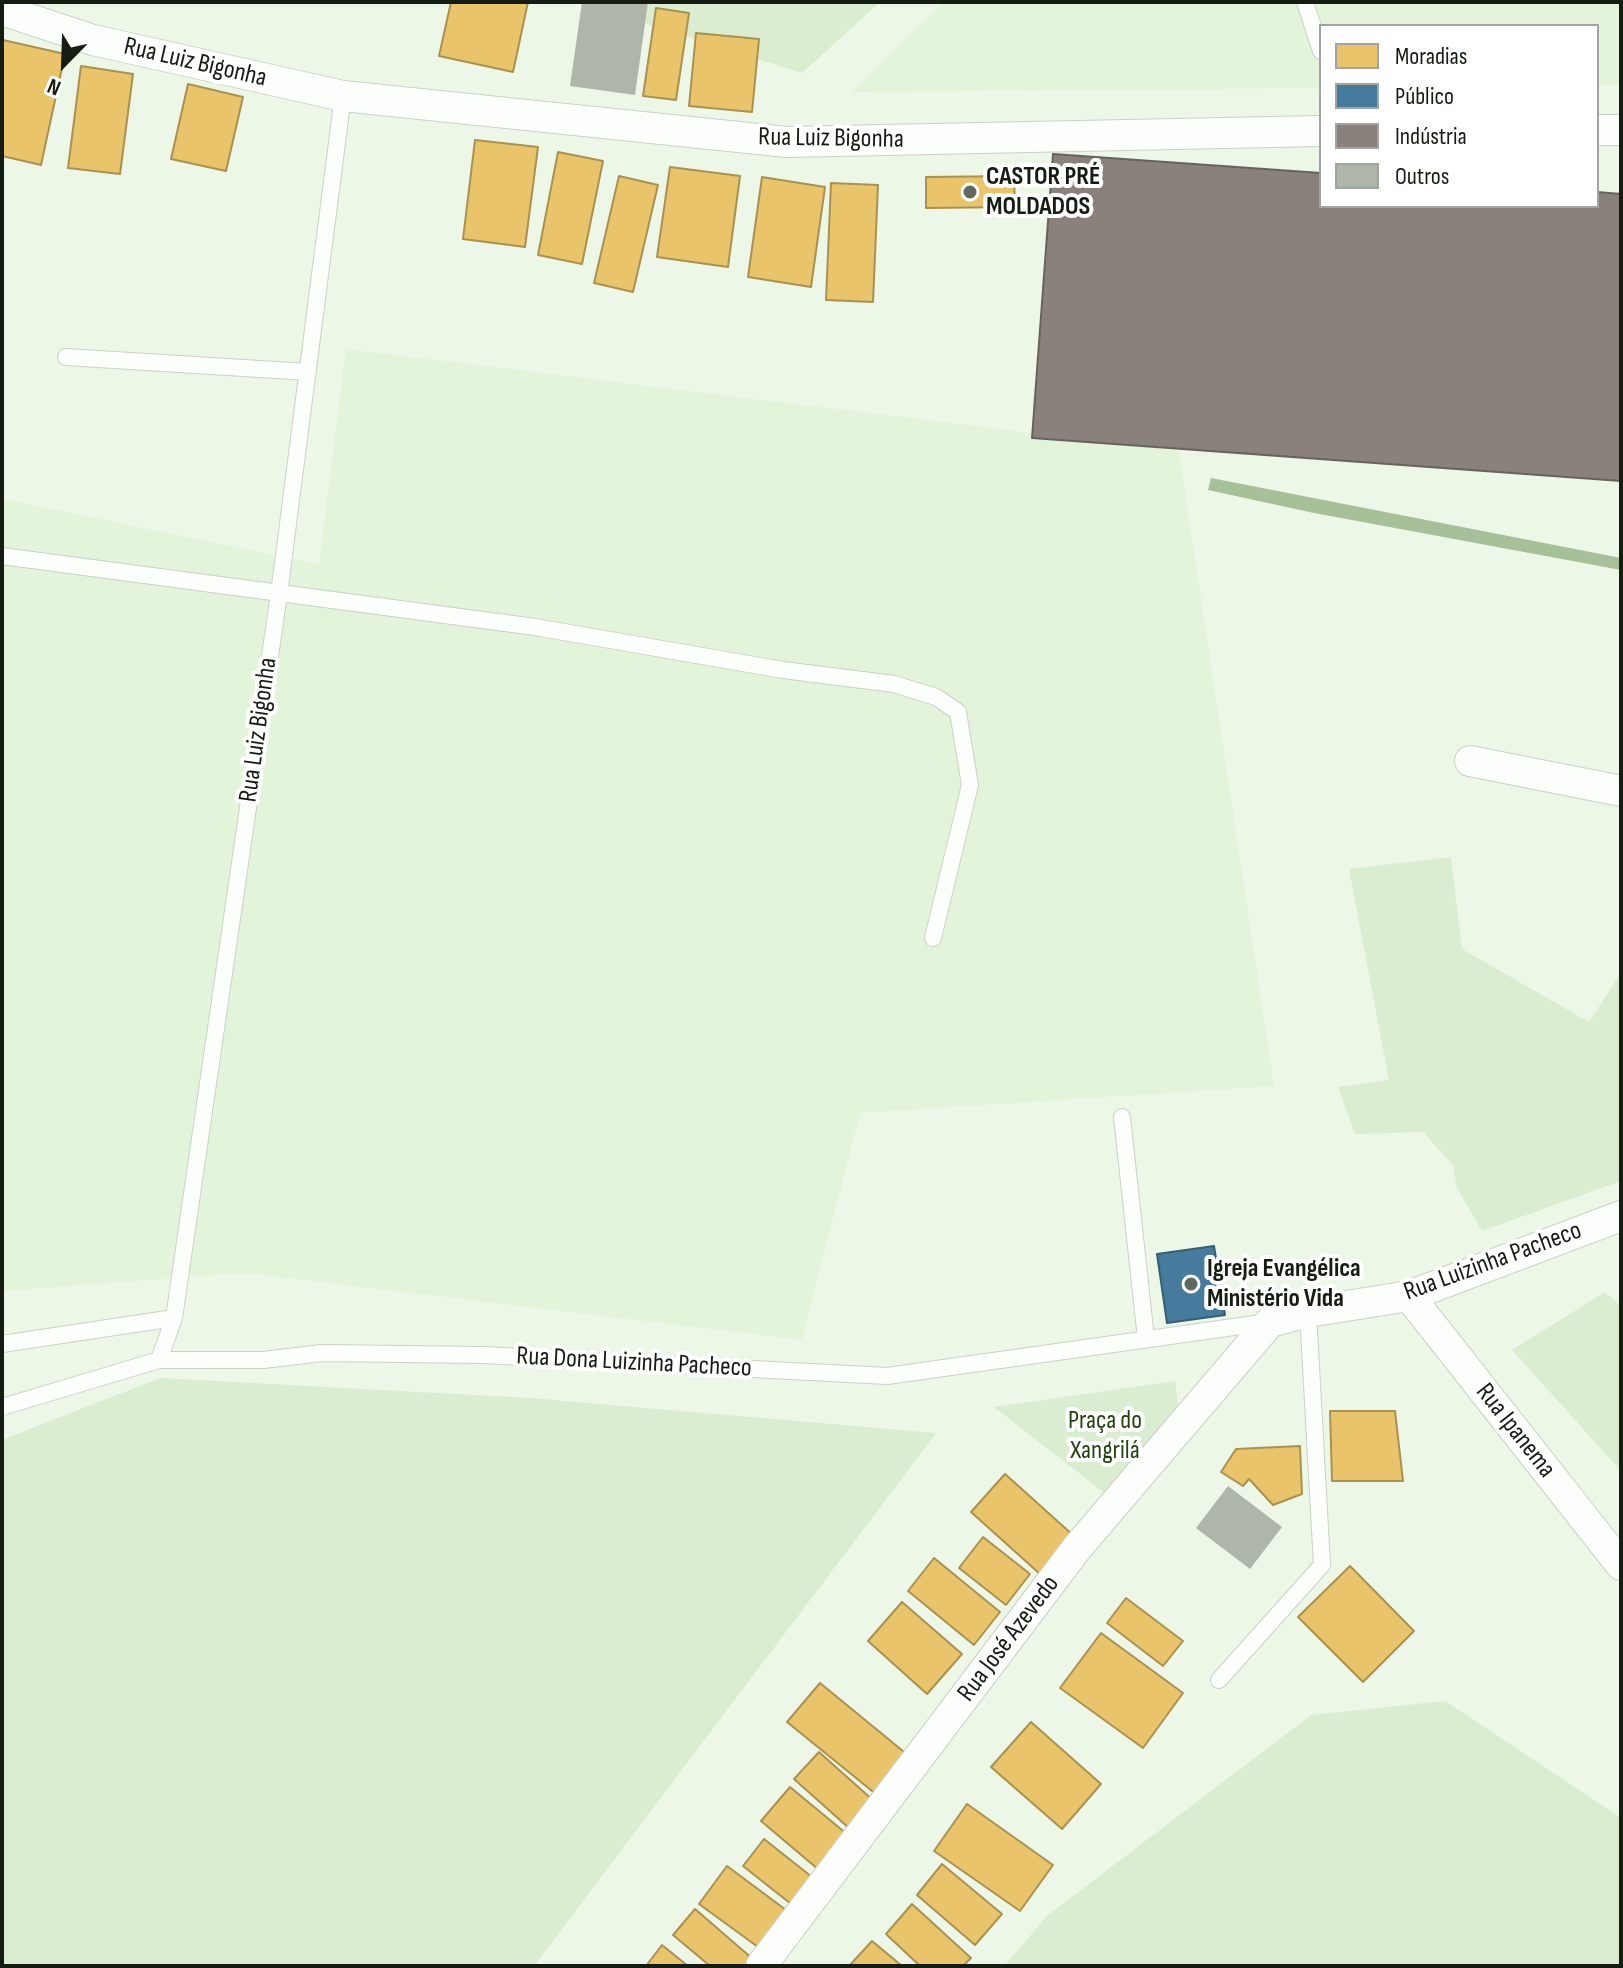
<!DOCTYPE html>
<meta charset="utf-8">
<style>
body{margin:0}
#map{position:relative;width:1623px;height:1968px;overflow:hidden;background:#ecf7e7;font-family:"Sofia Sans Condensed",sans-serif}
canvas{display:block}
.frame{position:absolute;inset:0;border:4px solid #151c12;pointer-events:none}
.legend{position:absolute;left:1319px;top:24px;width:280px;height:184px;box-sizing:border-box;background:#fff;border:2px solid #a1a4a0;margin:0;padding:10px 14px;list-style:none;font-size:24px;color:#151c12}
.legend li{display:flex;align-items:center;gap:16px;height:40px}
.legend b{width:40px;border:2px solid #a1a4a0}
.north{position:absolute;left:24px;top:24px;width:80px;height:80px;-webkit-text-stroke:6px #fff;paint-order:stroke;rotate:203deg;font-size:22px;font-weight:700;line-height:32px;text-align:center;color:#151c12}
.north::after{content:'';display:block;margin:auto;width:28px;height:36px;background:#151c12;clip-path:polygon(50% 0,100% 100%,50% 72%,0 100%)}
</style>
<div id="map">
<canvas width="1623" height="1968"></canvas>
<div class="frame"></div>
<ul class="legend">
<li><b style="height:22px;background:#e9c46a"></b>Moradias</li>
<li><b style="height:22px;background:#457b9d"></b>Público</li>
<li><b style="height:22px;background:#8a817c"></b>Indústria</li>
<li><b style="height:22px;background:#aeb6aa"></b>Outros</li>
</ul>
<div class="north">N</div>
</div>
<script>
const c = document.querySelector('canvas').getContext('2d');
c.lineJoin = 'round';
function fillPath(path, color) { c.fillStyle = color; c.fill(path, 'evenodd'); }
function strokePath(path, color, width, dash) { c.strokeStyle = color; c.lineWidth = width; c.lineCap = dash ? 'butt' : 'round'; c.setLineDash(dash || []); c.stroke(path); }
function drawText(font, color, halo, rows, align = 'center') {
  c.font = font + ' "Sofia Sans Condensed",sans-serif'; c.lineWidth = 8; c.setLineDash([]); c.textBaseline = 'middle'; c.strokeStyle = halo; c.fillStyle = color; for (const [text, x, y, turn = 0] of rows) {
    c.save(); c.translate(x, y); c.rotate((+turn || 0) * Math.PI / 180); c.textAlign = isNaN(turn) ? turn : align; if (halo) c.strokeText(text, 0, 0); c.fillText(text, 0, 0); c.restore();
  }
}
const built = new Path2D(`
 M943 2H1621V85H1597V26H1321V88L851 92Z
 M346 349 1179 451 1274 1086 860 1113 802 1340 246 1273 2 1291V499L319 564Z`);
const green = new Path2D(`
 M578 2H880L802 73Z
 M1451 857 1462 949 1589 1022 1621 973V1181L1482 1231 1457 1188 1453 1165 1423 1132 1355 1134 1338 1087 1389 1080 1349 869Z
 M1605 1292 1621 1306V1471L1512 1350Z
 M160 1378 530 1398 936 1433 534 1966H2V1440Z
 M1175 1381 1180 1419 1111 1498 994 1407Z
 M1445 1701 1621 1818V1966H1004L1048 1915 1311 1715Z`);
const water = new Path2D(`
 M1211 478 1621 558V570L1314 513 1208 490Z`);
const homes = new Path2D(`
 M451 2H528L513 72 439 56Z
 M656 8 689 13 676 100 643 96Z
 M696 33 759 39 752 112 689 106Z
 M3 40 65 54 41 165 2 156Z
 M81 66 133 74 120 174 68 168Z
 M188 84 243 97 226 171 171 159Z
 M475 140 538 147 525 247 463 239Z
 M558 152 603 161 582 264 538 255Z
 M670 167 740 176 728 267 657 257Z
 M619 176 658 185 633 292 594 283Z
 M1014 176 1015 207 926 208V177Z
 M762 177 825 187 811 287 748 277Z
 M831 183 878 185 873 302 826 300Z
 M1330 1411H1395L1403 1481H1332Z
 M1300 1446 1302 1494 1273 1505 1249 1479 1243 1486 1221 1472 1236 1449Z
 M1005 1474 1074 1536 1040 1574 971 1512Z
 M983 1537 1030 1574 1006 1605 959 1568Z
 M934 1558 1000 1612 974 1645 908 1591Z
 M1350 1566 1414 1631 1363 1682 1298 1617Z
 M1126 1598 1183 1641 1163 1666 1107 1623Z
 M902 1602 962 1654 927 1694 868 1641Z
 M1101 1633 1183 1693 1143 1748 1060 1688Z
 M820 1683 909 1756 877 1795 787 1722Z
 M1031 1722 1101 1784 1062 1829 991 1767Z
 M819 1752 875 1802 850 1829 794 1779Z
 M790 1787 848 1835 819 1870 761 1821Z
 M967 1804 1053 1865 1020 1911 934 1851Z
 M764 1839 812 1877 791 1904 743 1866Z
 M942 1864 1002 1914 975 1945 917 1895Z
 M727 1866 786 1910 758 1947 699 1904Z
 M912 1904 971 1958 963 1966H920L886 1934Z
 M695 1909 754 1960 748 1966H710L673 1935Z
 M872 1941 902 1966 850 1965Z
 M662 1945 688 1966H646Z`);
const public = new Path2D(`
 M1214 1246 1225 1315 1167 1323 1157 1254Z`);
const industry = new Path2D(`
 M1053 154 1321 173V206H1597V192L1621 194V481L1032 438Z`);
const building = new Path2D(`
 M582 2H648L635 95 570 86Z
 M1228 1486 1282 1527 1250 1569 1196 1528Z`);
const lane = new Path2D(`
 M1305 2 1321 51
 M66 357 308 372
 M2 556 535 627 783 670 894 684 936 697 958 712 970 785 933 938
 M1122 1117 1146 1339
 M2 1344 174 1318
 M159 1360 174 1318 279 594 343 96
 M2 1407 159 1360H263L322 1353 484 1355 887 1376 1269 1322
 M1219 1680 1322 1565 1308 1312`);
const street = new Path2D(`
 M2 10 93 40 343 96 787 142 1321 131
 M1597 130H1621
 M1470 761 1621 791
 M1409 1296 1621 1565
 M761 1966 1077 1548 1270 1322 1308 1312 1409 1296 1621 1216`);
const markers = [
 [970,192,8,"#60695d"],
 [1191,1284,8,"#60695d"]
];
const streetNames = [
 ["Rua Luiz Bigonha",195,63,13],
 ["Rua Luiz Bigonha",831,139,1],
 ["Rua Luiz Bigonha",259,730,-82],
 ["Rua Luizinha Pacheco",1493,1262,-20],
 ["Rua Dona Luizinha Pacheco",634,1363,3],
 ["Rua Ipanema",1515,1431,52],
 ["Rua José Azevedo",1009,1639,-53]
];
const poiNames = [
 ["CASTOR PRÉ",986,177],
 ["MOLDADOS",986,207],
 ["Igreja Evangélica",1207,1269],
 ["Ministério Vida",1207,1299]
];
const parkNames = [
 ["Praça do",1105,1421],
 ["Xangrilá",1105,1451]
];
fillPath(built, '#e3f4da');
fillPath(green, '#daedd0');
fillPath(water, '#a7c099');
fillPath(homes, '#e9c46a');
strokePath(homes, '#a99250', 2);
fillPath(public, '#457b9d');
strokePath(public, '#375e73', 2);
fillPath(industry, '#8a817c');
strokePath(industry, '#67635c', 2);
fillPath(building, '#aeb6aa');
strokePath(lane, '#cad2c6', 18);
strokePath(street, '#cad2c6', 32);
strokePath(lane, '#fcfefb', 16);
strokePath(street, '#fcfefb', 30);
for (const [x, y, r, color] of markers) { const dot = new Path2D(); dot.arc(x, y, r, 0, 2 * Math.PI); c.fillStyle = color; c.fill(dot); strokePath(dot, '#fff', 3); }
drawText('26px', '#151c12', '#fff', streetNames);
drawText('bold 26px', '#151c12', '#fff', poiNames, 'left');
drawText('26px', '#24430f', '#fff', parkNames);
</script>
